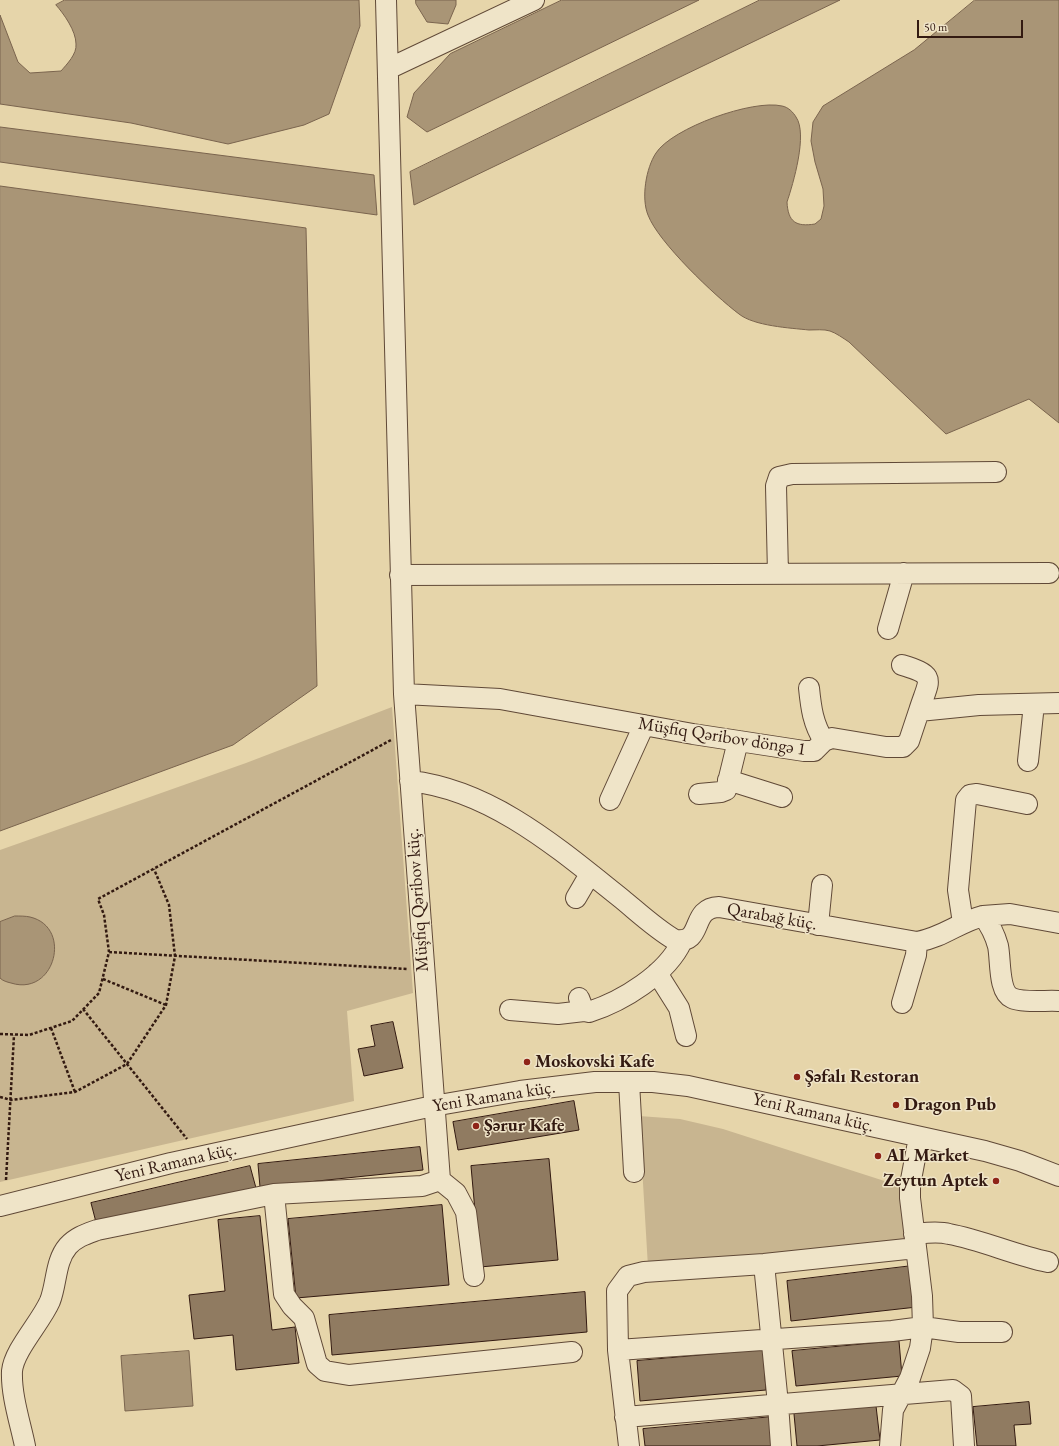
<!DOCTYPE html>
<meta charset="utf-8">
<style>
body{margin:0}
#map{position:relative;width:1059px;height:1446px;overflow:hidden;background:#e6d5aa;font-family:"EB Garamond",serif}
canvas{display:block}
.scale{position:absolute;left:917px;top:20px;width:106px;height:18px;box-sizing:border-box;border:2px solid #331a11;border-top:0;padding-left:5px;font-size:12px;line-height:14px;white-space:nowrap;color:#331a11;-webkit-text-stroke:3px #efe4c8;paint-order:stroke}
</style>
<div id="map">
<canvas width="1059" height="1446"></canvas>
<div class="scale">50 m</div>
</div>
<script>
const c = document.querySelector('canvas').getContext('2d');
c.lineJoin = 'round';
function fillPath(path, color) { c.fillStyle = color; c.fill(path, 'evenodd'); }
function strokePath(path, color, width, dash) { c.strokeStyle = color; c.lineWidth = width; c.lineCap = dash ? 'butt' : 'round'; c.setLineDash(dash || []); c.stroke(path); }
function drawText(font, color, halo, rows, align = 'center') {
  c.font = font + ' "EB Garamond",serif'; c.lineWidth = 3; c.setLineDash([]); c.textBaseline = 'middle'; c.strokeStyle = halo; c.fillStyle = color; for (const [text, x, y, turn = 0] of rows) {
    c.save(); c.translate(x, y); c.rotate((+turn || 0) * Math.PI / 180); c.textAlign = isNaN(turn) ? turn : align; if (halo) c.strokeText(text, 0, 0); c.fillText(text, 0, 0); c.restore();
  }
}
const green = new Path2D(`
 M392 707 413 993 347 1011 354 1101 0 1182V850L246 763Z
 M639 1116 680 1119 723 1129 900 1186 909 1244 648 1267Z`);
const water = new Path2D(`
 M65 0H359L360 26 329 114 304 125 228 144 131 123 0 104V15L18 62 30 73 61 71C67 64 77 54 76 44 76 31 64 14 56 5Z
 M416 0H456V5L448 24 427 22 416 4Z
 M562 0H699L427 132 407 117 414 93 450 54Z
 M760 0H840L414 205 410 172Z
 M975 0H1059V423L1029 399 946 434 849 342C843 338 836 333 830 331 824 329 815 330 809 330 790 328 754 326 739 314 715 296 658 242 648 215 641 198 646 168 656 153 672 128 753 99 782 106 788 107 793 112 796 117 808 134 793 184 787 202 788 222 796 227 815 224L821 219 824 206 823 189 815 162 811 141 813 122 823 106 914 50Z
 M0 127 374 175 377 215 0 162Z
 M0 186 306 228 317 686 233 745 0 831Z
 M15 916C20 916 26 916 30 917 73 927 55 997 11 983 7 982 3 981 0 978V922Z
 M189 1351 193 1406 125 1411 121 1356Z`);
const building = new Path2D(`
 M393 1022 403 1068 364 1076 358 1049 375 1046 371 1026Z
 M574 1101 579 1130 458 1150 453 1122Z
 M420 1147 423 1170 260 1187 258 1164Z
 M549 1159 558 1260 480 1267 471 1166Z
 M250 1166 256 1188 97 1226 91 1203Z
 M442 1205 449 1285 296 1298 288 1219Z
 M260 1216 272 1330 295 1327 299 1363 236 1370 233 1335 194 1339 189 1295 225 1291 218 1220Z
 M912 1266 917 1307 791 1321 787 1281Z
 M585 1292 587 1332 332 1355 329 1315Z
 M899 1341 902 1376 796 1386 792 1351Z
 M763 1350 766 1390 640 1401 637 1361Z
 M1029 1402 1031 1424 1014 1425 1016 1446H977L973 1407Z
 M876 1406 880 1440 817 1446H797L794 1414Z
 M772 1417 774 1446H645L643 1429Z`);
const path = new Path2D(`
 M109 952 408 969
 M103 979 166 1005
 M83 1009 187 1139
 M51 1028 75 1092
 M0 1034 29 1035 72 1021 99 993 109 952 104 915 98 899 391 740
 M0 1097 11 1100 75 1092 127 1064 166 1005 175 956 169 905 154 869
 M6 1180 14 1035`);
const minor = new Path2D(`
 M386 0 404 694 440 1180 456 1193 466 1212 474 1276
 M388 69 534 0
 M778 574 776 486 779 477 792 474 996 472
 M400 575 1049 573
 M888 629 904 573
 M902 665C938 676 929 679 919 711
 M809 688C811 708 813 724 824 741
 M404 694 500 699 693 734 804 751H814L824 741 832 738 886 747H903L909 741 919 711 979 705 1059 703
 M1028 761 1034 704
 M728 780 782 797
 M410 781C492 790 559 849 622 899 639 913 656 929 675 940 705 944 689 908 719 907L917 942C944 937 959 922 983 916 990 925 995 935 998 946 1001 960 998 992 1012 998 1022 1003 1048 1000 1059 1001
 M699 794 721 792 726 790 738 741
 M610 800 644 725
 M576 898 590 874
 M983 916 1010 914 1059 923
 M963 923 958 890 966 800 970 795 977 794 1027 804
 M818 925 822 885
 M657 973 679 1008 686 1036
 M579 998 584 1011 589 1012C623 1001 667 974 682 941
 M902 1003 916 955 917 942
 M510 1010 558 1014 584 1011
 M629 1082 634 1172
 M274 1194 284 1294 292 1306 304 1318 317 1364 325 1371 349 1375 572 1352
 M0 1206 171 1163 433 1106 520 1091 595 1082H653L688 1086 985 1151 1020 1161 1059 1176
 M914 1234C925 1233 938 1231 949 1234 982 1240 1014 1255 1048 1262
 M764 1264 778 1404 781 1446
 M618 1350 892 1331 923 1327 959 1332H1002
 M625 1417 953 1390 961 1396 964 1446
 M25 1446C20 1422 11 1395 12 1371 14 1350 41 1322 50 1301 57 1283 55 1261 68 1246 76 1237 86 1234 97 1230L274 1194 422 1186 440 1180
 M629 1446 618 1350 617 1291 628 1276 644 1272 764 1264 916 1248
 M890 1446 893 1410 910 1378 920 1348 923 1327 922 1296 910 1198V1185L919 1137`);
const markers = [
 [527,1062,4,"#8f2418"],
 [797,1077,4,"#8f2418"],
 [896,1105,4,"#8f2418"],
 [476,1126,4,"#8f2418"],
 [878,1156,4,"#8f2418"],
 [996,1181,4,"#8f2418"]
];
const streetNames = [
 ["Müşfiq Qəribov döngə 1",722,737,9],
 ["Müşfiq Qəribov küç.",418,900,-94],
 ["Qarabağ küç.",772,917,10],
 ["Yeni Ramana küç.",494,1097,-9],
 ["Yeni Ramana küç.",813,1113,13],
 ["Yeni Ramana küç.",176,1163,-13]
];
const poiNames = [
 ["Moskovski Kafe",535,1062],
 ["Şəfalı Restoran",805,1077],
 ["Dragon Pub",904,1105],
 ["Şərur Kafe",484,1126],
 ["AL Market",886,1156],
 ["Zeytun Aptek",988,1181,"right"]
];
fillPath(green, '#c8b590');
fillPath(water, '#a99576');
strokePath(water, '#7a644e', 1);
fillPath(building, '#907b61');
strokePath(building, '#331a11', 1);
strokePath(minor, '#604937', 22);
strokePath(path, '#331a11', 2.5, [3, 2]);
strokePath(minor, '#efe4c8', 20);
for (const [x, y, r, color] of markers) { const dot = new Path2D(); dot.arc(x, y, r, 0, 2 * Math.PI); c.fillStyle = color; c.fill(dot); strokePath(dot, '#efe4c8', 1.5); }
drawText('18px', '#331a11', '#efe4c8', streetNames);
drawText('bold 18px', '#331a11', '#efe4c8', poiNames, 'left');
</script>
